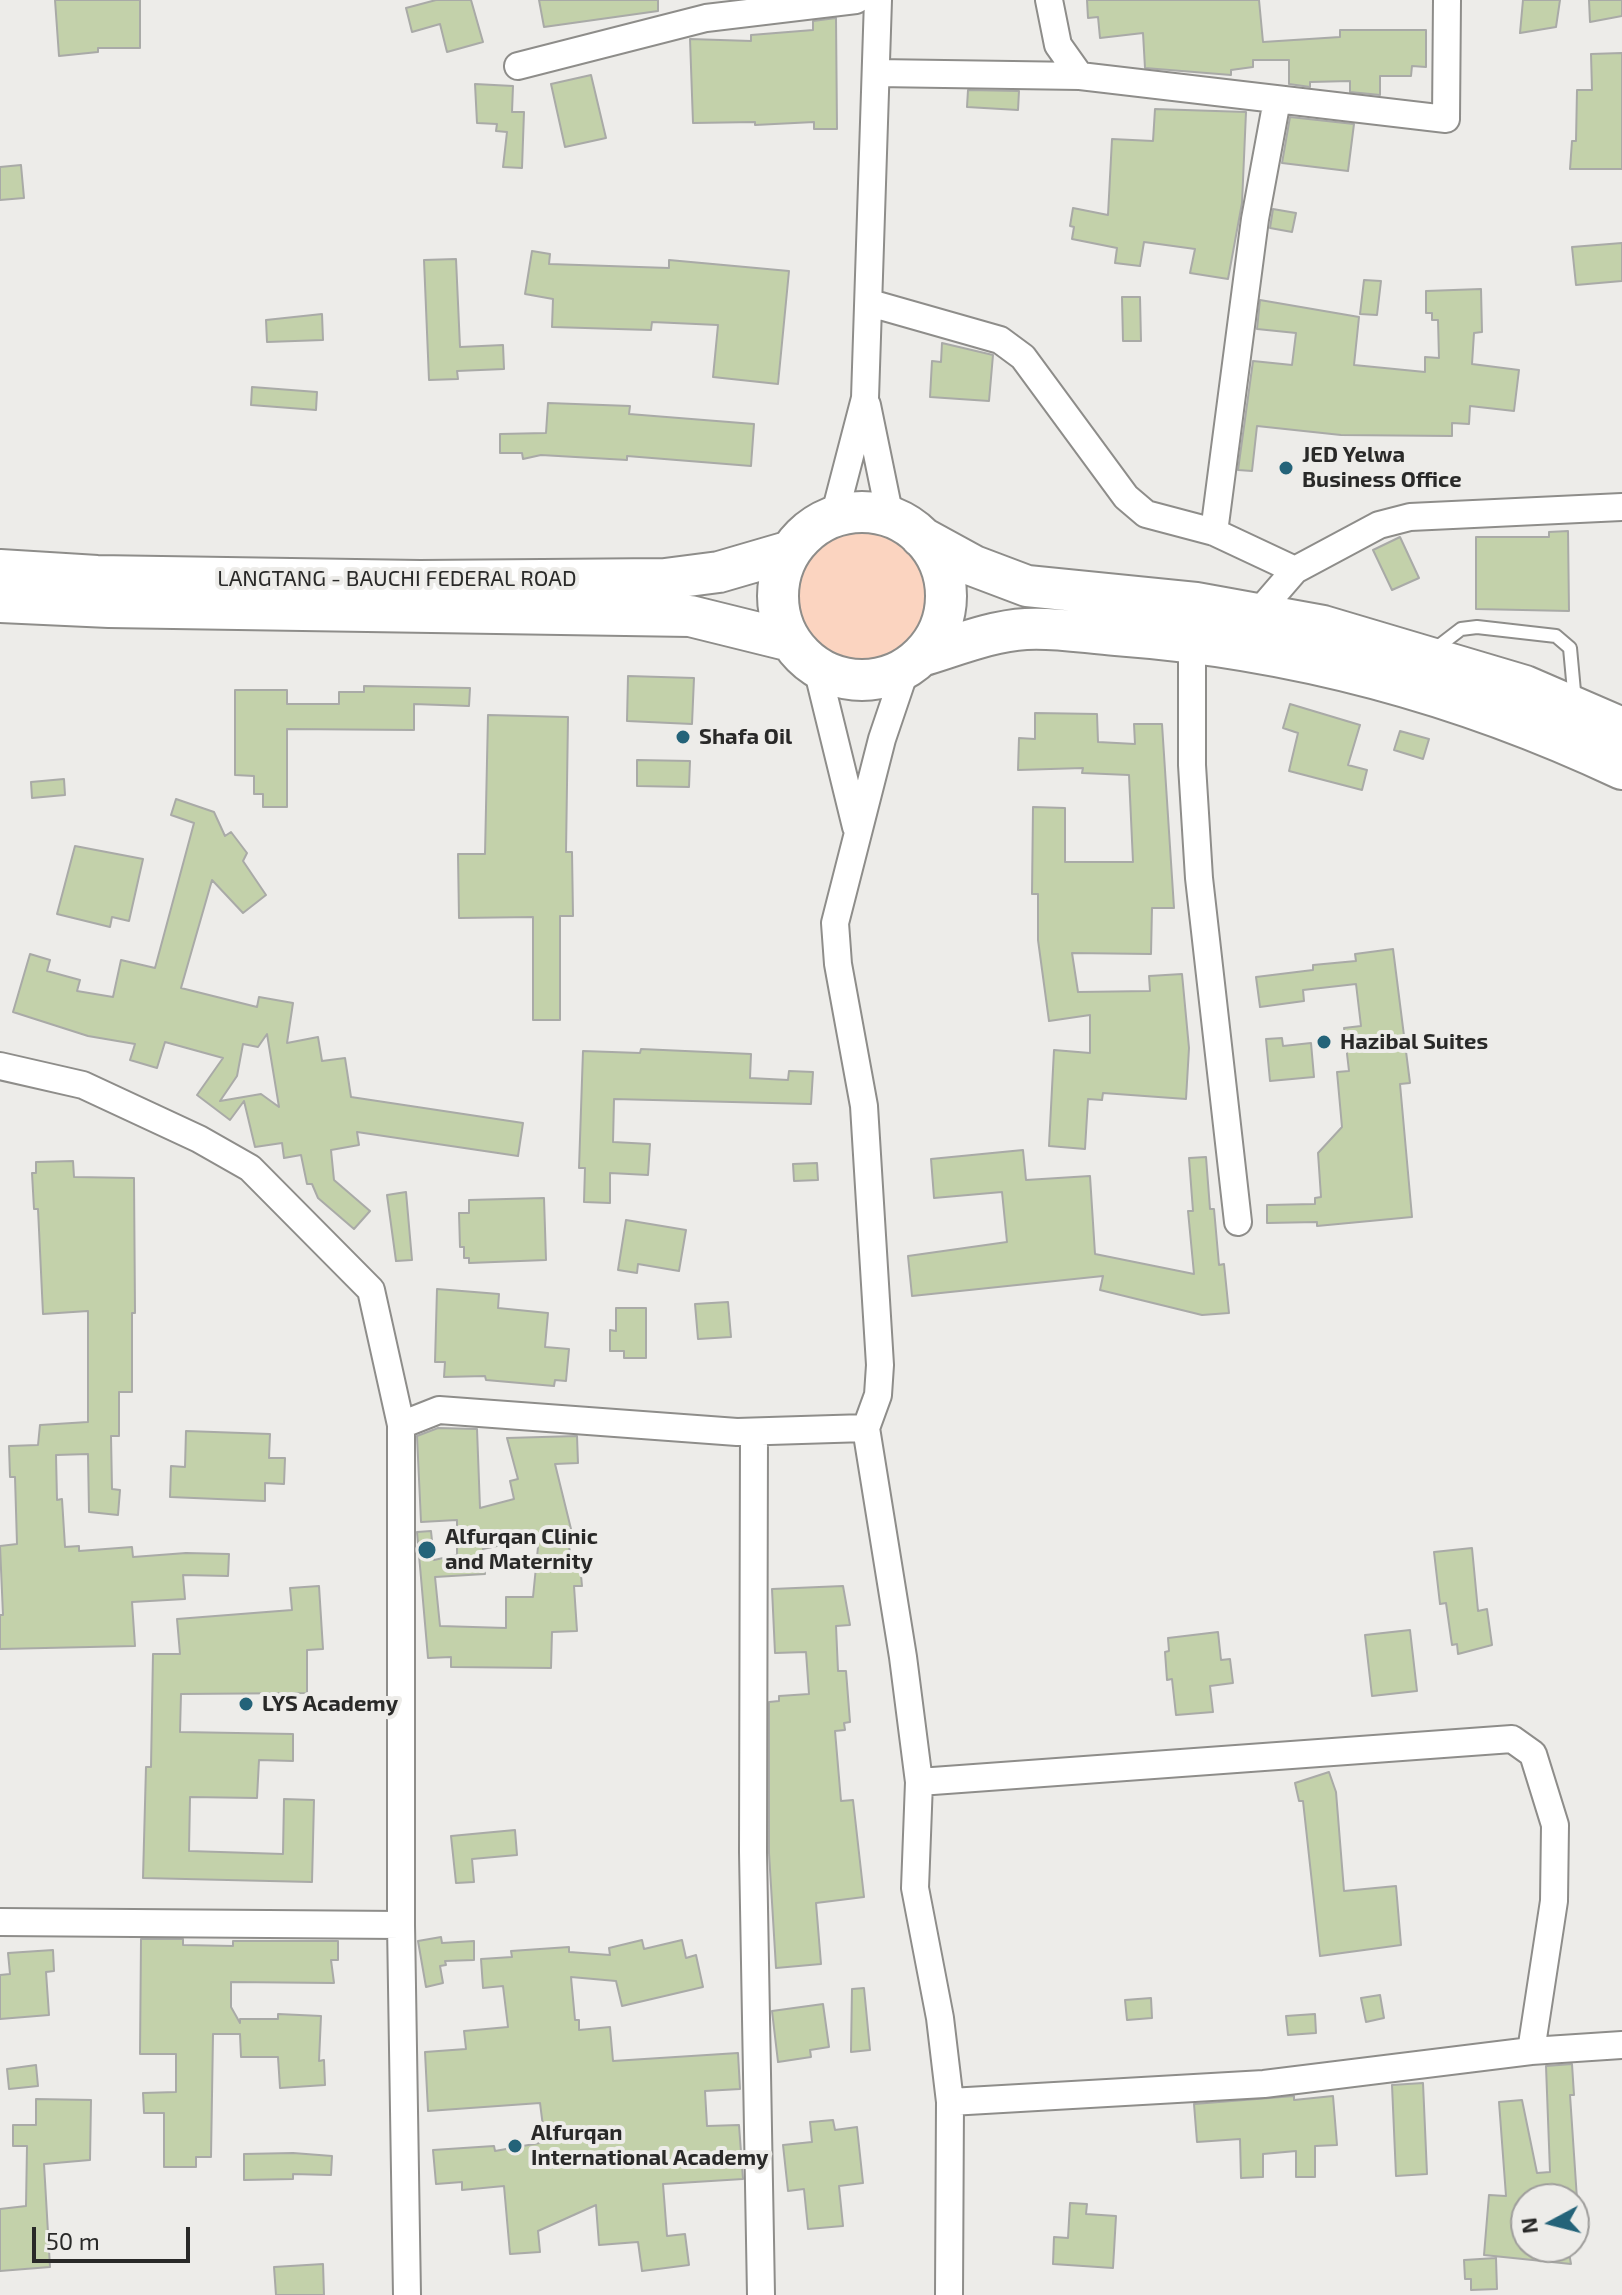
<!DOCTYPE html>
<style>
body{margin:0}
#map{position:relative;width:1622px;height:2295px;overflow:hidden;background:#edece9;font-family:"Exo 2",sans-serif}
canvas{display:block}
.north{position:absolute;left:1510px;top:2183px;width:80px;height:80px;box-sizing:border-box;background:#edece9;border:2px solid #9f9e9c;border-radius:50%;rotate:263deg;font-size:22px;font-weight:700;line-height:32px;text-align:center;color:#292928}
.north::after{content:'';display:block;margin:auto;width:28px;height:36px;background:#246379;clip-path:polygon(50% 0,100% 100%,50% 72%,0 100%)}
.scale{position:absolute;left:32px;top:2227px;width:158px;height:36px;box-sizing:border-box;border:4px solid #292928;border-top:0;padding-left:10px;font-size:24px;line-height:28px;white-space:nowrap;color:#292928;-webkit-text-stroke:6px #edece9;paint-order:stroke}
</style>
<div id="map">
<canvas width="1622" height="2295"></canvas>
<div class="north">N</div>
<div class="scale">50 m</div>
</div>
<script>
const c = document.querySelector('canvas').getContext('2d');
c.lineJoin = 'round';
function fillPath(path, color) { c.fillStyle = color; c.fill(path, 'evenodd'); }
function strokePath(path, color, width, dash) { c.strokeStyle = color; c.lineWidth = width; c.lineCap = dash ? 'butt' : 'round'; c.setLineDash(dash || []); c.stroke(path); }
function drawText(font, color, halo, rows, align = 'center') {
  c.font = font + ' "Exo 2",sans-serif'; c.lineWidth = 8; c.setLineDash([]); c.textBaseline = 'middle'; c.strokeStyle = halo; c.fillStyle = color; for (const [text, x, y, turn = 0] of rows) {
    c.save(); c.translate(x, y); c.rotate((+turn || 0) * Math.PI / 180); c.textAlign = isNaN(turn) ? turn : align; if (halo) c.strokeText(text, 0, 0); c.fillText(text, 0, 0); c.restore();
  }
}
const green = new Path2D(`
 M789 597a73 73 0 1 1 146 0a73 73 0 1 1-146 0Z`);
const building = new Path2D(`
 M55 0H140V48H98V52L59 56Z
 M436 0H471L483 42 447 52 440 24 412 32 406 8Z
 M539 0H658V11L544 27Z
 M1087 0H1259L1263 42 1340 37V30H1426V67L1412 66 1411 76H1380V95L1350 92V81L1310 82V87L1289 84V60H1253V67L1231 70V75L1145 68 1143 33 1100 38 1098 17 1088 18Z
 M1523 0H1560L1556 27 1520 33Z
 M1589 0H1622V16L1590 22Z
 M836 18 837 129H814V122L755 125V122L693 123 690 39 751 41V35L813 30V21Z
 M1622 53V169H1570L1572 141H1576L1577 90H1592L1591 54Z
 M591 75 606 138 565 147 551 84Z
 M475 84 513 86 512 112H524L522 168 503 167 507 132 496 131 497 124 477 123Z
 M968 90 1019 91 1018 110 967 107Z
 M1155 109 1246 112 1242 203 1228 279 1190 273 1195 249 1144 242 1140 266 1115 263 1117 248 1072 239 1074 227 1070 226 1073 208 1108 215 1112 139 1153 141Z
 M1290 117 1354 124 1348 171 1282 163Z
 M21 165 24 198 0 200V167Z
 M1273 209 1296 213 1292 232 1270 228Z
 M1622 243V281L1576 285 1572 247Z
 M532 251 550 254 549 264 669 268V260L789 271 778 384 713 377 718 325 652 322 651 330 552 327 553 299 525 294Z
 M456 259 460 347 503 345 504 369 457 371 458 379 429 380 424 260Z
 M1364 280 1381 281 1377 315 1360 314Z
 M1481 289 1482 332 1474 333 1472 364 1519 370 1514 411 1470 406 1469 424 1452 423V436L1341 435 1257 426 1252 471 1238 470 1253 361 1292 365 1296 333 1257 329 1260 300 1359 317 1354 365 1425 372V357L1439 358 1438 320H1432V313H1426V291Z
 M1122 297H1140L1141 341H1123Z
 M322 314 323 340 267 342 266 320Z
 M942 343 993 355 989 401 930 397 932 361 941 362Z
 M252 387 317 392 316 410 251 405Z
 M548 403 630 406 629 414 754 424 751 466 627 456V460L541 455 523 459 522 453H500V434L546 433Z
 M1568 531 1569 611 1476 609V537H1549V532Z
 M1400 537 1419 578 1392 590 1373 550Z
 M628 676 694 678 692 724 627 721Z
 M364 686 470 688 469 706 414 704V730L287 729V807H263V794H254V776L235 775V690H287V704H339V692H364Z
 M1290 704 1360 725 1348 765 1367 770 1362 790 1289 771 1298 733 1283 728Z
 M1035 713 1097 714 1098 742 1135 744 1134 724H1162L1174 908H1152L1151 954 1072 953 1078 992 1150 991 1149 976 1182 974 1189 1048 1186 1099 1103 1093 1102 1100 1088 1099 1085 1149 1049 1146 1054 1050 1090 1053V1015L1049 1021 1038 940V894H1032L1033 807 1065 808V862H1133L1129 775 1082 773 1083 768 1018 770 1019 738 1035 739Z
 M488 715 568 717 566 852H572L573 916H560V1020H533V917L459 918 458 854H485Z
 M1400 731 1429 739 1423 759 1394 750Z
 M637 760 690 761 689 787 637 786Z
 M64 779 65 795 32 798 31 782Z
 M176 799 214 812 225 836 231 832 247 853 243 861 266 895 243 913 212 880 181 988 257 1007 259 997 293 1003 287 1043 318 1037 322 1061 345 1058 351 1097 523 1123 518 1156 357 1132 359 1145 331 1150 334 1180 370 1211 354 1229 318 1198 312 1184H307L301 1155 284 1158 282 1143 255 1147 244 1101 230 1120 197 1095 223 1058 165 1042 157 1068 130 1060 135 1044 88 1036 13 1012 30 954 50 960 47 971 80 980 77 991 113 997 121 960 155 968 194 823 171 815ZM267 1034 279 1107 261 1094 220 1101 237 1076 243 1044 258 1047Z
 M75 846 143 859 129 921 112 917 110 927 57 914Z
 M1393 949 1410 1083 1400 1084 1412 1217 1317 1226V1222L1267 1223V1205L1315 1204V1198L1321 1197 1318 1153 1342 1127 1337 1072 1349 1071 1344 1028 1361 1026 1356 984 1303 990 1304 1001 1260 1007 1256 977 1313 970V965L1356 961 1355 954Z
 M1282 1038 1283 1046 1311 1043 1314 1077 1270 1081 1266 1039Z
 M641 1049 751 1054 750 1078 788 1080 789 1071 813 1072 811 1104 614 1099 613 1142 650 1144 648 1175 610 1173V1203L584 1202 585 1168H579L583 1051 640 1053Z
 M1023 1150 1026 1180 1090 1176 1095 1254 1194 1274 1188 1211H1193L1189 1158 1206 1157 1210 1209H1214L1219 1265 1224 1264 1229 1313 1202 1315 1100 1290 1103 1276 912 1296 908 1256 1007 1242 1002 1192 934 1198 931 1159Z
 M73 1161 74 1177 134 1178 135 1313H132V1392H119V1436H111L112 1489 120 1490 118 1515 89 1512 88 1454 56 1455 57 1500 62 1499 65 1547 79 1546V1551L132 1547 133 1557 186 1553 229 1554 228 1576 183 1575 185 1599 132 1602 135 1646 0 1649V1615H3L0 1546 17 1544 15 1477H10L9 1446 38 1445 40 1425 88 1422V1311L43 1314 38 1209H34L32 1173H36V1162Z
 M817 1163 818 1180 794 1181 793 1164Z
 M406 1192 412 1260 396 1261 387 1195Z
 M544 1198 546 1260 469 1263V1258H464V1247H460L459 1213H469V1200Z
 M626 1220 686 1230 679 1271 638 1264 637 1273 618 1270Z
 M437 1289 499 1294 498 1308 548 1313 545 1347 569 1349 566 1381 555 1380 554 1386 486 1380 485 1376 444 1377 445 1362H435Z
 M728 1302 731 1337 698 1339 695 1304Z
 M616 1308H646V1358H624V1351H610V1330L616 1331Z
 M438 1428 477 1429 480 1508 514 1499 510 1481 518 1479 507 1438 577 1436 578 1463 555 1464 571 1529 564 1531 574 1564H580L582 1586H574L577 1631 552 1632 551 1668 451 1667V1657L428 1658 417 1532 431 1531 434 1560 457 1555V1520L421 1522 417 1436ZM539 1537 533 1597H506V1628L440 1626 435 1577 485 1574 483 1549Z
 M186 1431 270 1434 269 1458H285L284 1484 265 1483V1501L170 1497 171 1466 185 1467Z
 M1472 1548 1478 1611 1487 1609 1492 1645 1458 1654 1457 1644 1452 1645 1446 1603 1440 1604 1434 1552Z
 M319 1586 323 1649 307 1650V1693L181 1694 180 1732 293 1734V1761L259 1760 257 1798 190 1797 189 1851 283 1854 284 1799 314 1800 312 1882 143 1878 146 1767H151L153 1654H180L177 1619 292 1610 290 1588Z
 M843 1586 850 1625 836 1626 838 1671H846L850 1722 844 1723 845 1730 835 1731 841 1801 853 1800 864 1897 816 1903 821 1964 776 1968 769 1853V1702L779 1701V1696L809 1694 806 1652 775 1653 772 1589Z
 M1410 1630 1417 1691 1372 1696 1365 1635Z
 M1218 1632 1221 1660 1230 1659 1233 1683 1210 1686 1213 1712 1176 1715 1172 1679 1167 1680 1165 1652 1169 1651 1168 1638Z
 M1329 1772 1336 1792 1344 1891 1396 1886 1401 1945 1320 1956 1303 1801H1299L1295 1783Z
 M515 1830 517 1855 472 1859 474 1882 456 1883 451 1836Z
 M441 1937 442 1943 474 1941V1960L445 1961 446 1965 440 1966 443 1983 426 1987 418 1941Z
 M141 1939H183V1945L233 1946V1941H338V1960H331L334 1983 231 1982V2007L240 2023V2019H278V2014L321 2016 319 2061 324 2060 325 2085 280 2088 278 2057H241L240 2034H213L211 2157H196V2167H164V2113H144L143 2093 176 2092V2054H140Z
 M642 1940 644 1949 682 1940 686 1958 696 1955 703 1987 622 2006 616 1981 571 1977 575 2020H579V2030L610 2027 613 2061 738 2053 740 2089 705 2091 707 2126 739 2125 743 2179 663 2184 667 2236 685 2234 689 2265 642 2271 638 2242 599 2245 596 2205 538 2231 540 2252 510 2254 504 2186 462 2190V2182L436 2184 433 2150 494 2146 495 2151 545 2142 540 2103 428 2111 425 2052 466 2049 464 2031 508 2027 503 1986 483 1988 481 1959 512 1957 511 1951 569 1947V1952L610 1955 609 1948Z
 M53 1950 54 1971 46 1972 49 2015 0 2019V1975L10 1974 8 1953Z
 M864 1988 870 2050 851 2052 852 1989Z
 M1380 1995 1384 2018 1366 2022 1361 1998Z
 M1151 1998 1152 2018 1127 2020 1125 2000Z
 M823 2004 829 2047 810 2050 811 2057 778 2062 772 2011Z
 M1315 2014 1316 2033 1288 2035 1286 2016Z
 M1572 2064 1574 2095H1570L1577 2199H1525L1522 2247H1568L1571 2264 1484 2255 1489 2195 1506 2196 1499 2102 1522 2100 1537 2173 1550 2172 1546 2066Z
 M36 2065 38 2086 9 2089 7 2069Z
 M1423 2083 1427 2174 1396 2176 1392 2085Z
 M1294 2096V2100L1333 2096 1337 2145 1315 2146V2177H1296V2151L1263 2154V2177L1241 2178 1240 2139 1197 2142 1194 2104Z
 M36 2099 91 2100 90 2160 44 2164 50 2267 0 2271V2209L26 2206 27 2146H13V2125H36Z
 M833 2120 835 2130 857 2127 863 2183 839 2186 843 2226 808 2229 804 2189 788 2191 783 2145 812 2142 810 2122Z
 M293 2153 332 2156 331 2175 293 2174V2179L244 2180V2154Z
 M1070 2203 1087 2204 1086 2214 1116 2216 1113 2268 1053 2264 1054 2237 1068 2238Z
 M1496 2258 1497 2289 1471 2290V2279H1465L1464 2260Z
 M323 2264 324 2295H276L274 2267Z`);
const lane = new Path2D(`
 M1431 652 1461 629 1477 627 1556 636 1570 648 1575 702`);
const street = new Path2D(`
 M1049 0 1058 45 1080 76 1446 119 1447 0
 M518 66 706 18 856 0
 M877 73 1080 76
 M870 303 1000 340 1023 357 1126 497 1146 514 1214 532 1295 570
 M867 405 890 517
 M834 517 865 398 878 0
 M1214 532 1255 219 1277 100
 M1257 614 1295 570 1379 525 1410 517 1622 507
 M1192 641V765L1199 878 1238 1222
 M817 668 856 827
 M906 668 882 739 835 923 838 964 864 1106 880 1365 878 1395 866 1428 903 1657 919 1782 915 1888 940 2018 950 2102 949 2295
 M0 1066 83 1085 199 1139 250 1168 371 1290 401 1425V1925L407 2295
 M401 1425 439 1410 737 1432 866 1428
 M754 1432 753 1852 761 2295
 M919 1782 1512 1739 1533 1754 1555 1825 1554 1901 1531 2051
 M0 1922 401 1925
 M950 2102 1264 2084 1531 2051 1622 2045`);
const primary = new Path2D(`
 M778 596a84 84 0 1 1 168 0a84 84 0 1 1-168 0Z
 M921 537 974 566 1027 586 1196 603 1323 626 1525 686 1622 728
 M0 570 97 576 420 581 665 579 719 572 791 551
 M0 602 109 607 690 616 791 641
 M921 656C955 646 990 631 1026 629 1055 627 1087 633 1116 635 1291 648 1463 694 1622 769`);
const markers = [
 [1286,468,8,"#246379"],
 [683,737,8,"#246379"],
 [1324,1042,8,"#246379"],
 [427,1550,10,"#246379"],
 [246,1704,8,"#246379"],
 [515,2146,8,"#246379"]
];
const poiNames = [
 ["JED Yelwa",1302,455],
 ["Business Office",1302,480],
 ["Shafa Oil",699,737],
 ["Hazibal Suites",1340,1042],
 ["Alfurqan Clinic",445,1537],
 ["and Maternity",445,1562],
 ["LYS Academy",262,1704],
 ["Alfurqan",531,2133],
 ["International Academy",531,2158]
];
const streetNames = [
 ["LANGTANG - BAUCHI FEDERAL ROAD",397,579]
];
fillPath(green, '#fbd4c0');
fillPath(building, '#c3d1aa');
strokePath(building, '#a9aaa7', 2);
strokePath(lane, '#8e8d8a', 16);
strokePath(street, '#8e8d8a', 30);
strokePath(primary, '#8e8d8a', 44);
strokePath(lane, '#fff', 12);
strokePath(street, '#fff', 26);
strokePath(primary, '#fff', 40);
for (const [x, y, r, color] of markers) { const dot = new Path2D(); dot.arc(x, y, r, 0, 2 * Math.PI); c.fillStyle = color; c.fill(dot); strokePath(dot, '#edece9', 3); }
drawText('bold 22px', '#292928', '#edece9', poiNames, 'left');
drawText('22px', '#292928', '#edece9', streetNames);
</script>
